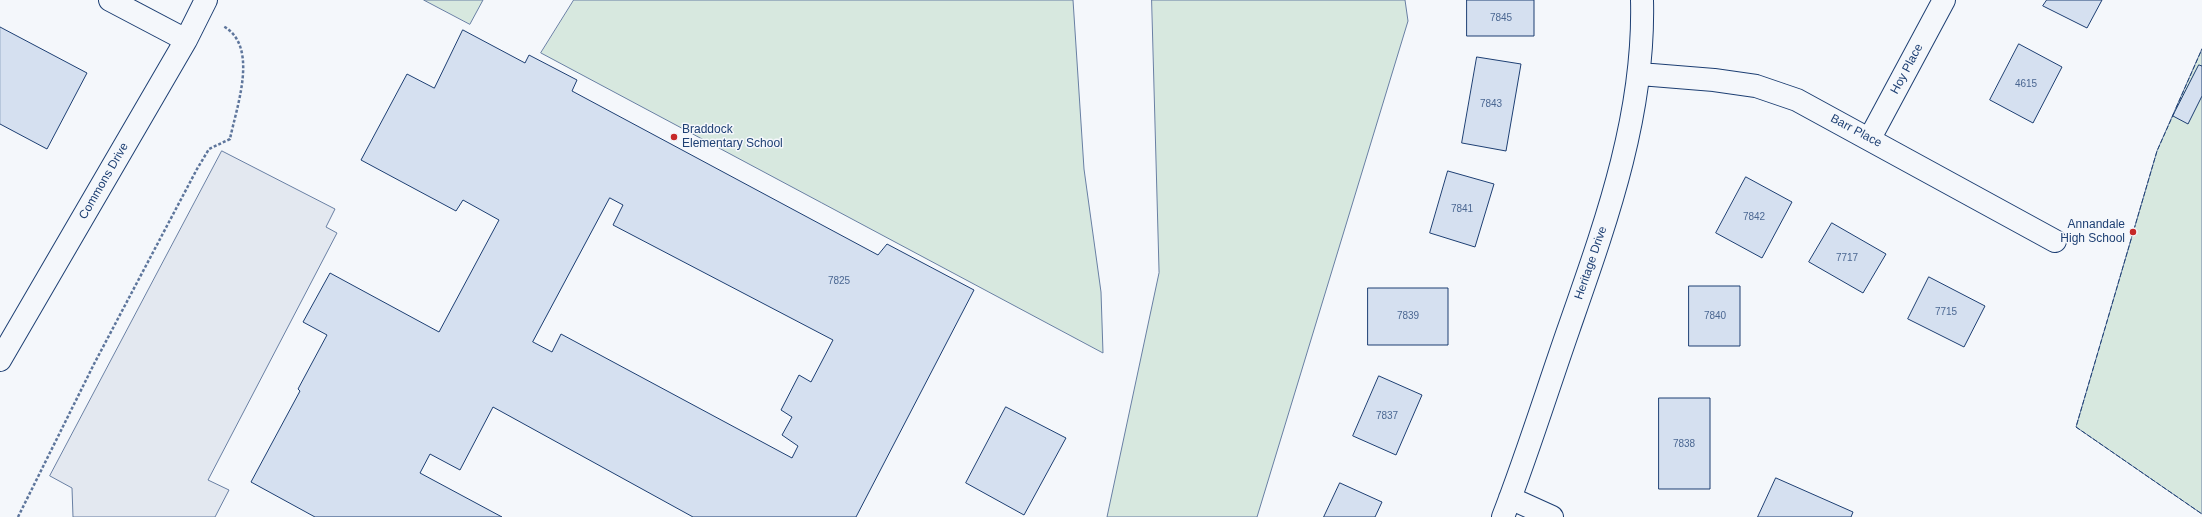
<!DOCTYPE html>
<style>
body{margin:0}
canvas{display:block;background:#f4f7fb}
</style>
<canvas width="2202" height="517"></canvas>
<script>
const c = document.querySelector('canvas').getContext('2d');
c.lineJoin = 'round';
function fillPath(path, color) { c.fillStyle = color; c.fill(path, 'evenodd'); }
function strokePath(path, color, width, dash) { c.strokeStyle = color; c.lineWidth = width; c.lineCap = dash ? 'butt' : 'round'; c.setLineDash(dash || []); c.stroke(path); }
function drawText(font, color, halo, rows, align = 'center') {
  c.font = font + ' Arial,sans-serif'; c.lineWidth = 3; c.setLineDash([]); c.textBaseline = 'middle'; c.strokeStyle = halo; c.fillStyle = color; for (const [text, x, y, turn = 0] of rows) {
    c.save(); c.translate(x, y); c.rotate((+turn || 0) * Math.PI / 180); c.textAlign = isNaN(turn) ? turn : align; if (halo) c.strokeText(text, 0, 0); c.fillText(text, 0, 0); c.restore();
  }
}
const green = new Path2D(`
 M424 0H483L470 24Z
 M574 0H1073L1084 169 1101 292 1103 353 541 53Z
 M1152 0H1405L1408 21 1257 517H1107L1159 273Z
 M2202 49V514L2076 427 2157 151Z`);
const parking = new Path2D(`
 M222 151 335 209 326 227 337 233 208 480 229 490 215 517H73L72 488 50 476Z`);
const building = new Path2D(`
 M1467 0H1534V36H1467Z
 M2047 0H2102L2087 28 2043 6Z
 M0 27 87 73 47 149 0 124Z
 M463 30 525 63 529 55 577 80 572 91 878 255 887 244 974 290 856 517H693L493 407 460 470 430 454 420 473 502 517H315L251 482 300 391 298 389 327 335 303 322 330 273 439 332 499 220 463 200 456 211 361 160 407 74 434 88ZM610 198 623 205 613 225 833 340 811 382 799 375 781 410 792 417 782 435 798 446 792 458 561 334 552 352 533 342Z
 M2019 44 2062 67 2033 123 1990 100Z
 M1477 57 1521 64 1506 151 1462 143Z
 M2199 65 2202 66V96L2188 124 2173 116Z
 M1448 171 1494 184 1475 247 1430 233Z
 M1746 177 1792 202 1762 258 1716 233Z
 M1832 223 1886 254 1863 293 1809 262Z
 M1929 277 1985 306 1964 347 1908 319Z
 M1689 286H1740V346H1689Z
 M1368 288H1448V345H1368Z
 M1379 376 1422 395 1396 455 1353 436Z
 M1659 398H1710V489H1659Z
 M1006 407 1066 438 1024 515 966 483Z
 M1776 478 1853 512 1851 517H1758Z
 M1340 483 1382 502 1375 517H1324Z`);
const path = new Path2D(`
 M18 517 94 364 197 169 209 149 230 139C236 108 260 46 223 26`);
const minor = new Path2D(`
 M110 0 186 40
 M1640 74 1714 80 1756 86 1797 100 2055 241
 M1870 138 1944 0
 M0 360 186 40 206 0
 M1510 498 1552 517
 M1503 517C1527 455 1547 391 1569 328 1606 222 1645 115 1642 0`);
const fence = new Path2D(`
 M2176 108 2202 49
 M2174 113 2157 151 2076 427 2202 514`);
const markers = [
 [674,137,4,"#c62828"],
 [2133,232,4,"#c62828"]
];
const numberNames = [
 ["7845",1501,18],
 ["4615",2026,84],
 ["7843",1491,104],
 ["7841",1462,209],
 ["7842",1754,217],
 ["7717",1847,258],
 ["7825",839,281],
 ["7715",1946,312],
 ["7839",1408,316],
 ["7840",1715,316],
 ["7837",1387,416],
 ["7838",1684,444]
];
const streetNames = [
 ["Hoy Place",1907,69,-62],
 ["Barr Place",1856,131,28],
 ["Commons Drive",104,181,-60],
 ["Heritage Drive",1591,263,-71]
];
const poiNames = [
 ["Braddock",682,130],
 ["Elementary School",682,144],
 ["Annandale",2125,225,"right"],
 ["High School",2125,239,"right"]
];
fillPath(green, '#d7e8df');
strokePath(green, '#687fa3', 1);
fillPath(parking, '#e3e8f0');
strokePath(parking, '#687fa3', 1);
fillPath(building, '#d5e0f0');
strokePath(building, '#1d3f73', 1);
strokePath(minor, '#1d3f73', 24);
strokePath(path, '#5e769c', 2.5, [3, 2]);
strokePath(minor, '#f4f7fb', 22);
strokePath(fence, '#1d3f73', 1, [5, 2]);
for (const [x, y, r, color] of markers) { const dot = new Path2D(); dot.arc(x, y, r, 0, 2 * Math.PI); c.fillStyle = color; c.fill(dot); strokePath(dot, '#f4f7fb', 1.5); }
drawText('10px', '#4b6792', null, numberNames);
drawText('12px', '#1d3f73', '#f4f7fb', streetNames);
drawText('12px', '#1d3f73', '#f4f7fb', poiNames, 'left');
</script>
